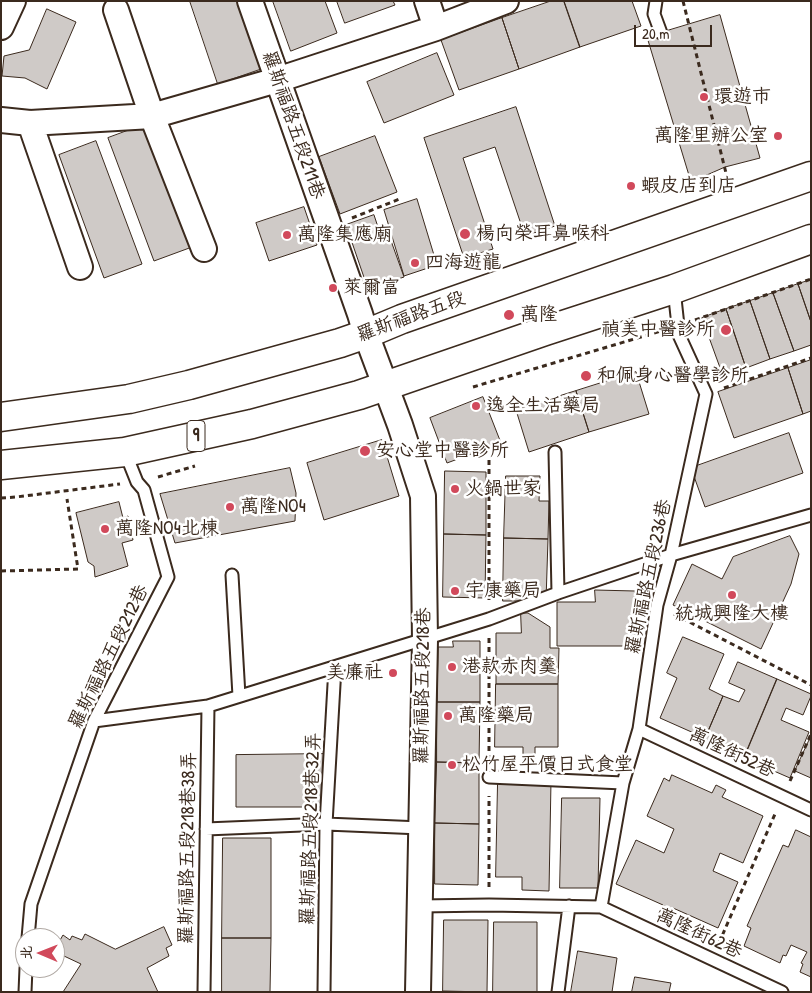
<!DOCTYPE html>
<meta charset="utf-8">
<style>
body{margin:0}
#map{position:relative;width:812px;height:993px;overflow:hidden;background:#fff;font-family:"Patrick Hand","LXGW WenKai TC",sans-serif}
canvas{display:block}
.frame{position:absolute;inset:0;border:2px solid #3b2a1e;pointer-events:none}
.north{position:absolute;left:15px;top:928px;width:50px;height:50px;box-sizing:border-box;background:#fff;border:1px solid #b1aaa5;border-radius:50%;rotate:271deg;font-size:14px;font-weight:700;line-height:20px;text-align:center;color:#3b2a1e}
.north::after{content:'';display:block;margin:auto;width:18px;height:22px;background:#d1495b;clip-path:polygon(50% 0,100% 100%,50% 72%,0 100%)}
.scale{position:absolute;left:634px;top:25px;width:78px;height:22px;box-sizing:border-box;border:2px solid #3b2a1e;border-top:0;padding-left:6px;font-size:15px;line-height:18px;white-space:nowrap;color:#3b2a1e;-webkit-text-stroke:4px #fff;paint-order:stroke}
</style>
<div id="map">
<canvas width="812" height="993"></canvas>
<div class="frame"></div>
<div class="north">北</div>
<div class="scale">20 m</div>
</div>
<script>
const c = document.querySelector('canvas').getContext('2d');
c.lineJoin = 'round';
function fillPath(path, color) { c.fillStyle = color; c.fill(path, 'evenodd'); }
function strokePath(path, color, width, dash) { c.strokeStyle = color; c.lineWidth = width; c.lineCap = dash ? 'butt' : 'round'; c.setLineDash(dash || []); c.stroke(path); }
function drawText(font, color, halo, rows, align = 'center') {
  c.font = font + ' "Patrick Hand","LXGW WenKai TC",sans-serif'; c.lineWidth = 5; c.setLineDash([]); c.textBaseline = 'middle'; c.strokeStyle = halo; c.fillStyle = color; for (const [text, x, y, turn = 0] of rows) {
    c.save(); c.translate(x, y); c.rotate((+turn || 0) * Math.PI / 180); c.textAlign = isNaN(turn) ? turn : align; if (halo) c.strokeText(text, 0, 0); c.fillText(text, 0, 0); c.restore();
  }
}
const building = new Path2D(`
 M190 1H240L264 68 218 84Z
 M273 1H325L337 33 291 51Z
 M337 1H393L395 5 345 23Z
 M551 1H564L580 47 519 69 502 18Z
 M564 1H632L641 26 580 47Z
 M47 9 76 22 47 89 25 78 2 76 4 56 29 50Z
 M720 15 760 158 725 167 691 182 647 37Z
 M502 18 519 69 459 90 441 40Z
 M437 53 454 95 384 123 367 82Z
 M516 107 555 226 525 236 495 147 463 158 493 249 464 258 424 138Z
 M146 124 192 247 154 261 108 138Z
 M375 136 397 192 340 214 319 157Z
 M96 141 142 264 104 278 59 155Z
 M417 199 437 265 404 276 384 210Z
 M304 207 317 245 269 261 256 223Z
 M374 215 378 227 385 224 404 277 368 289 346 225Z
 M811 280V322L798 284Z
 M798 284 811 322V345L794 351 773 293Z
 M773 293 794 351 770 359 750 301Z
 M750 301 770 359 746 368 726 309Z
 M726 309 746 368 723 376 702 318Z
 M811 360V411L803 414 788 368Z
 M788 368 803 414 734 438 718 392Z
 M636 372 649 414 589 432 576 391Z
 M576 391 589 432 529 452 516 410Z
 M483 397 501 443 447 463 430 418Z
 M789 433 803 473 705 507 691 468Z
 M382 440 399 496 324 520 307 463Z
 M290 468 296 493 295 521 175 543 160 494Z
 M445 471 486 472V535L444 534Z
 M506 476H540L539 501H549L548 539 504 538Z
 M119 502 123 518 128 516 133 540 122 543 128 566 95 577 94 566 88 562 76 513Z
 M444 534 486 535 485 598 443 597Z
 M790 536 799 554 791 584 761 649 673 605 692 564 722 579 733 557Z
 M504 538 548 539 546 601H503Z
 M595 590 635 591V646H557V602H595Z
 M521 613H528L550 627V648H559L558 684H496V633H521Z
 M683 637 724 654 709 689 723 696 705 738 660 718 677 678 667 673Z
 M453 641H480V702H437L438 647H453Z
 M738 662 777 679 744 758 704 741 723 696 739 702 745 690 729 683Z
 M777 679 811 694V696L803 715 786 708 781 720 809 732 790 778 744 758Z
 M496 684H558V747H535V759H523V747H495Z
 M437 702H480L479 763 437 762Z
 M811 736V778L795 771Z
 M325 754V807H236V755Z
 M437 762 479 763V824L435 823Z
 M672 775 712 793 716 785 726 790 722 797 763 816 743 863 720 853 713 871 738 882 718 928 673 908 668 917 659 913 663 905 616 884 636 840 664 853 674 829 647 816 664 778 669 781Z
 M498 781H551L549 891 522 890V877H496Z
 M562 798H600L598 888H560Z
 M435 823 479 824 478 885 435 884Z
 M796 830 811 837V977L800 972 803 964 801 963 807 952 791 945 786 956 783 955 780 963 744 946 751 928 747 926 783 845 788 847Z
 M223 838H271V938H222Z
 M444 920H488L487 992 443 991Z
 M494 922H537V992H493Z
 M164 927 172 945 166 948 169 956 147 968 158 992H63L81 964 64 956 61 959 56 957 57 952 55 951V949L63 935 70 940 72 936 82 940 85 934 115 949Z
 M222 938H271L270 992H222Z
 M578 951 617 958 612 992H571Z
 M635 977 671 983 669 992H632Z`);
const path = new Path2D(`
 M683 1 727 177
 M352 218 402 198
 M695 320 811 279
 M473 387 661 331
 M724 388 811 358
 M489 460V600
 M158 477 195 466
 M1 498 16 497 120 484
 M1 571 78 569 67 499
 M674 614 811 685
 M489 760V638
 M790 781 811 734
 M489 887V796
 M719 943 775 814`);
const service = new Path2D(`
 M656 1 654 14 661 33
 M555 452 558 593
 M232 575 239 696
 M94 721 208 706 489 619 558 593 671 555 811 515
 M639 729 811 810
 M489 777 623 783
 M206 829 326 824 421 828
 M420 906 489 905 601 907 782 992
 M601 907 623 783 639 729 657 605 671 555 706 394 679 335 674 289
 M28 938 31 904 94 721 168 577 144 490 137 482 125 452
 M25 992 26 968
 M204 992 208 706
 M324 992 326 824 335 667
 M558 992 569 906`);
const minor = new Path2D(`
 M250 1 360 314 366 334 400 425 423 496 425 640 418 992
 M427 1 436 28
 M116 10 152 116 204 249
 M1 27 13 1
 M1 120 30 123 152 116 277 80 436 28 506 1
 M30 123 80 267`);
const primary = new Path2D(`
 M1 417 129 399 189 385 340 343 366 334 402 319 811 176
 M1 465 125 452 252 424 359 395 545 331 674 289 811 239`);
const markers = [
 [704,97,5,"#d1495b"],
 [778,136,5,"#d1495b"],
 [631,186,5,"#d1495b"],
 [465,234,6,"#d1495b"],
 [287,235,5,"#d1495b"],
 [415,263,5,"#d1495b"],
 [333,288,5,"#d1495b"],
 [509,315,6,"#d1495b"],
 [726,330,6,"#d1495b"],
 [586,376,6,"#d1495b"],
 [476,406,5,"#d1495b"],
 [365,451,6,"#d1495b"],
 [455,489,5,"#d1495b"],
 [230,507,5,"#d1495b"],
 [105,529,5,"#d1495b"],
 [455,591,5,"#d1495b"],
 [732,595,5,"#d1495b"],
 [452,667,5,"#d1495b"],
 [393,673,5,"#d1495b"],
 [448,716,5,"#d1495b"],
 [452,765,5,"#d1495b"]
];
const shields = [
 [196,436,18]
];
const shieldNames = [
 ["9",196,436]
];
const poiNames = [
 ["環遊市",714,97],
 ["萬隆里辦公室",768,136,"right"],
 ["蝦皮店到店",641,186],
 ["楊向榮耳鼻喉科",476,234],
 ["萬隆集應廟",297,235],
 ["四海遊龍",425,263],
 ["萊爾富",343,288],
 ["萬隆",520,315],
 ["禎美中醫診所",715,330,"right"],
 ["和佩身心醫學診所",597,376],
 ["逸全生活藥局",486,406],
 ["安心堂中醫診所",376,451],
 ["火鍋世家",465,489],
 ["萬隆NO4",240,507],
 ["萬隆NO4北棟",115,529],
 ["宇康藥局",465,591],
 ["統城興隆大樓",732,614,"center"],
 ["港款赤肉羹",462,667],
 ["美廉社",383,673,"right"],
 ["萬隆藥局",458,716],
 ["松竹屋平價日式食堂",462,765]
];
const streetNames = [
 ["羅斯福路五段211巷",293,125,71],
 ["羅斯福路五段",411,317,-20],
 ["羅斯福路五段236巷",649,577,-78],
 ["羅斯福路五段212巷",109,657,-64],
 ["羅斯福路五段218巷",423,686,-89],
 ["萬隆街52巷",732,753,25],
 ["羅斯福路五段218巷32弄",311,829,-88],
 ["羅斯福路五段218巷38弄",188,848,-89],
 ["萬隆街62巷",699,934,25]
];
fillPath(building, '#cfcac7');
strokePath(building, '#3b2a1e', 1);
strokePath(service, '#3b2a1e', 15);
strokePath(minor, '#3b2a1e', 28);
strokePath(primary, '#3b2a1e', 31);
strokePath(path, '#3b2a1e', 3, [5, 4]);
strokePath(service, '#fff', 11);
strokePath(minor, '#fff', 24);
strokePath(primary, '#fff', 28);
for (const [x, y, r, color] of markers) { const dot = new Path2D(); dot.arc(x, y, r, 0, 2 * Math.PI); c.fillStyle = color; c.fill(dot); strokePath(dot, '#fff', 2); }
for (const [x, y, w] of shields) { const box = new Path2D(); box.roundRect(x - w / 2, y - 15.5, w, 31, 4); c.fillStyle = '#fff'; c.fill(box); strokePath(box, '#3b2a1e', 1); }
drawText('bold 18px', '#3b2a1e', null, shieldNames);
drawText('19px', '#3b2a1e', '#fff', poiNames, 'left');
drawText('19px', '#3b2a1e', '#fff', streetNames);
</script>
